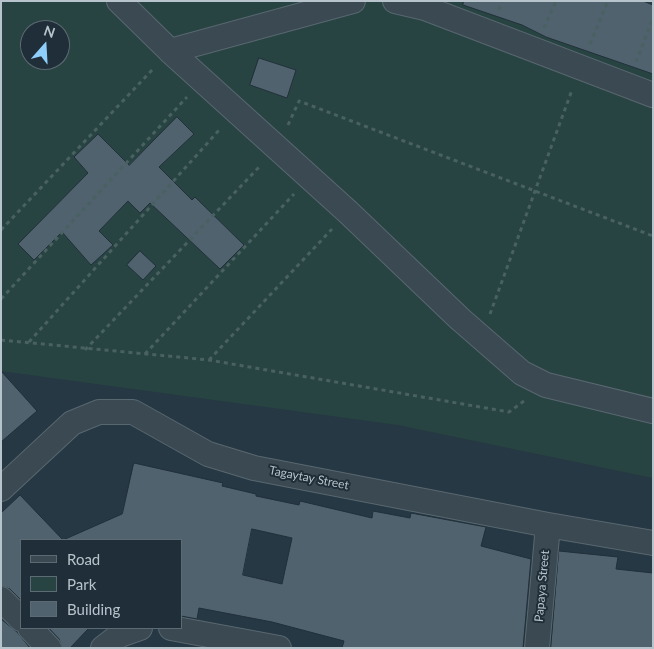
<!DOCTYPE html>
<style>
body{margin:0}
#map{position:relative;width:654px;height:649px;overflow:hidden;background:#263843;font-family:Lato,sans-serif}
canvas{display:block}
.frame{position:absolute;inset:0;border:2px solid #b8c4cc;pointer-events:none}
.legend{position:absolute;left:20px;top:539px;width:162px;height:90px;box-sizing:border-box;background:#1f2e38;border:1px solid #5c6a73;margin:0;padding:6px 9px;list-style:none;font-size:15px;color:#b8c4cc}
.legend li{display:flex;align-items:center;gap:10px;height:25px}
.legend b{width:25px;border:1px solid #5c6a73}
.north{position:absolute;left:20px;top:20px;width:50px;height:50px;box-sizing:border-box;background:#1f2e38;border:1px solid #5c6a73;border-radius:50%;rotate:19deg;font-size:14px;font-weight:700;line-height:20px;text-align:center;color:#b8c4cc}
.north::after{content:'';display:block;margin:auto;width:18px;height:22px;background:#8fcdfa;clip-path:polygon(50% 0,100% 100%,50% 72%,0 100%)}
</style>
<div id="map">
<canvas width="654" height="649"></canvas>
<div class="frame"></div>
<ul class="legend">
<li><b style="height:6px;background:#3b4952"></b>Road</li>
<li><b style="height:14px;background:#284442"></b>Park</li>
<li><b style="height:14px;background:#4f626e"></b>Building</li>
</ul>
<div class="north">N</div>
</div>
<script>
const c = document.querySelector('canvas').getContext('2d');
c.lineJoin = 'round';
function fillPath(path, color) { c.fillStyle = color; c.fill(path, 'evenodd'); }
function strokePath(path, color, width, dash) { c.strokeStyle = color; c.lineWidth = width; c.lineCap = dash ? 'butt' : 'round'; c.setLineDash(dash || []); c.stroke(path); }
function drawText(font, color, halo, rows, align = 'center') {
  c.font = font + ' Lato,sans-serif'; c.lineWidth = 4; c.setLineDash([]); c.textBaseline = 'middle'; c.strokeStyle = halo; c.fillStyle = color; for (const [text, x, y, turn = 0] of rows) {
    c.save(); c.translate(x, y); c.rotate((+turn || 0) * Math.PI / 180); c.textAlign = isNaN(turn) ? turn : align; if (halo) c.strokeText(text, 0, 0); c.fillText(text, 0, 0); c.restore();
  }
}
const green = new Path2D(`
 M1 1H653V478L398 425 1 371ZM30 30H60V60H30Z`);
const building = new Path2D(`
 M464 1H643L653 5V74L546 37 522 25 463 5Z
 M259 58 296 70 287 98 250 85Z
 M177 117 194 134 159 167 192 200 195 197 244 245 220 269 150 203 140 213 128 201 99 231 113 245 91 265 62 232 34 260 18 244 88 173 74 157 98 134 129 165Z
 M140 251 156 266 143 280 127 265Z
 M1 371 37 411 1 442Z
 M134 463 223 483 222 486 256 494V496L299 505 300 501 372 518 373 511 410 518 411 513 486 527 481 546 531 559 523 648H342L344 641 272 622 199 608 197 619 181 616V540H21V600L10 589 1 586V513L20 495 63 540 122 514ZM252 529 292 538 282 584 243 575Z
 M559 551 618 557 616 569 653 573V648H551Z
 M1 619 17 632 30 648H1Z
 M49 628H89L70 648H62L59 639Z`);
const path = new Path2D(`
 M499 10 502 1
 M544 28 556 1
 M590 44 608 1
 M636 62 653 18
 M288 125 299 101 653 236
 M1 230 153 69
 M1 299 187 97
 M490 314 572 90
 M1 340 209 360 509 412 524 401
 M29 342 221 128
 M85 350 261 165
 M145 354 294 194
 M209 360 332 229`);
const street = new Path2D(`
 M119 1 170 51 348 212 460 319 522 373 546 385 653 411
 M395 1 425 8 653 95
 M170 51 353 1
 M1 489 72 423 99 412H133L208 454 254 468 548 525 653 543
 M1 599 21 619
 M30 628 49 648
 M171 628 279 648
 M103 648 120 635 140 628
 M537 648 548 525`);
const streetNames = [
 ["Tagaytay Street",309,478,11],
 ["Papaya Street",542,586,-85]
];
fillPath(green, '#284442');
fillPath(building, '#4f626e');
strokePath(building, '#21303a', 1);
strokePath(street, '#596770', 26);
strokePath(path, '#496160', 3, [4, 4]);
strokePath(street, '#3b4952', 24);
drawText('12px', '#b8c4cc', '#1f2e38', streetNames);
</script>
